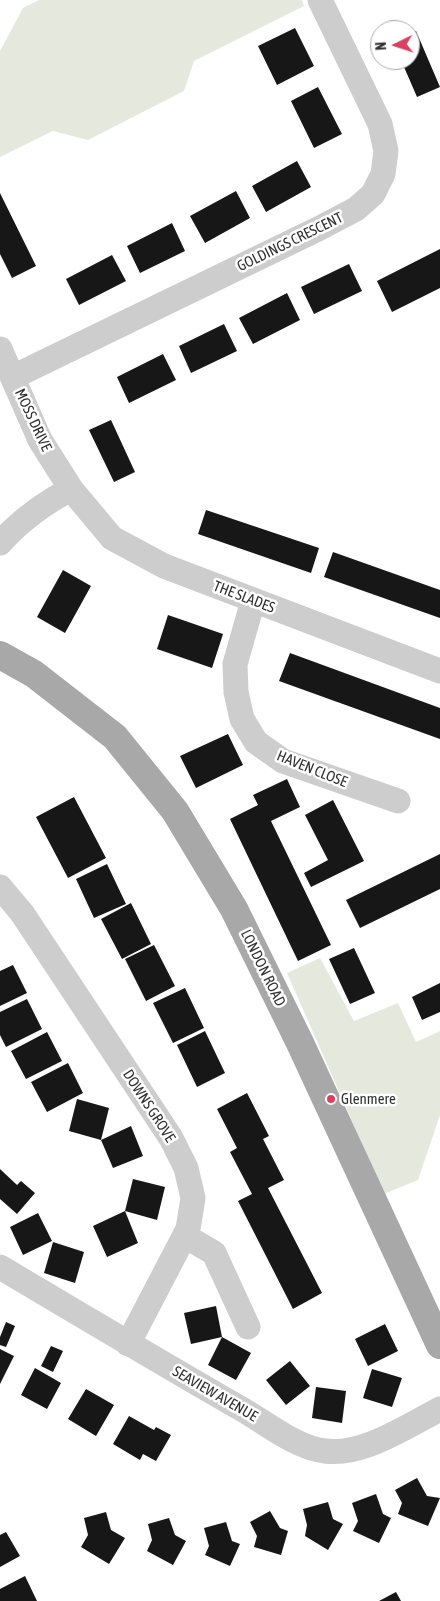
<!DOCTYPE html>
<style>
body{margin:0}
#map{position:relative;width:440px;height:1601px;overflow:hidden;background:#fff;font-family:"Asap Condensed",sans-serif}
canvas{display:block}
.north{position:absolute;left:370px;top:20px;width:50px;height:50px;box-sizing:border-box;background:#fff;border:1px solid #acacac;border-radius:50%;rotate:266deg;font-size:14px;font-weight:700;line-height:20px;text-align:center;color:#303030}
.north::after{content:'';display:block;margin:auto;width:18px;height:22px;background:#d94160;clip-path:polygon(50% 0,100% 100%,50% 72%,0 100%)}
</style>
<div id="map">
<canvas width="440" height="1601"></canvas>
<div class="north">N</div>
</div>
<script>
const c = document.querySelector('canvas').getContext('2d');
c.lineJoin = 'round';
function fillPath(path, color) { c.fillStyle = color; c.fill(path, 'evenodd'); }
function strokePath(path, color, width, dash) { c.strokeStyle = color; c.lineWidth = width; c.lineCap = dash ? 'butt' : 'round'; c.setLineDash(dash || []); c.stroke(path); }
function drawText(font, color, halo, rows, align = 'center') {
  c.font = font + ' "Asap Condensed",sans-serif'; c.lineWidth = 5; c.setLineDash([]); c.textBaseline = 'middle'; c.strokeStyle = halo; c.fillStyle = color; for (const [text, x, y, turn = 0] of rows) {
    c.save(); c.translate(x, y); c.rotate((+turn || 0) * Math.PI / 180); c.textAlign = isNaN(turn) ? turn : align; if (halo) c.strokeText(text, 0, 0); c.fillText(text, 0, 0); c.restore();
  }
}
const green = new Path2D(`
 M39 0H302L304 6 194 61 184 91 88 140 53 131 0 157V51L23 8Z
 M320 958 354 1021 398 1003 416 1042 440 1031V1115L418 1180 384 1194 287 973Z`);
const building = new Path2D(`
 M295 28 314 66 277 85 258 46Z
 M416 31 440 87 417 97 401 60H410V34Z
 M318 87 342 134 314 148 291 101Z
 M297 161 311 187 266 212 252 186Z
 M236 191 250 218 205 243 190 216Z
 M0 193 36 266 12 278 0 254Z
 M172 223 185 251 140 273 127 246Z
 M440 249V288L392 312 377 281Z
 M112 255 126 281 79 305 66 279Z
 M349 264 362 291 314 314 301 287Z
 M287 293 300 320 253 344 239 318Z
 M224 324 237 351 191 373 179 346Z
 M163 354 176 380 129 403 117 377Z
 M111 420 135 472 114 482 89 430Z
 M206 510 319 548 311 573 198 534Z
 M333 552 440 590V618L324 577Z
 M63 570 91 586 65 633 37 617Z
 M168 615 223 634 212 668 157 649Z
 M290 653 440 708V739L279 681Z
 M228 734 243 765 196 788 180 756Z
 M287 779 300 807 271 821 331 945 298 961 230 819 258 805 253 795Z
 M74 797 106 858 68 878 36 817Z
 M333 800 364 861 311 887 304 873 328 860 305 815Z
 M440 854V889L360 928 346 900Z
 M107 864 126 904 94 918 76 879Z
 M131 903 151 944 122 959 101 919Z
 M154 945 175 986 146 1001 125 959Z
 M354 948 375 993 350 1004 329 959Z
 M13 965 27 993 0 1006V971Z
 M440 983V1012L422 1020 412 997Z
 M185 988 204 1028 173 1043 153 1003Z
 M27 999 42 1029 6 1047 0 1035V1012Z
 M205 1031 225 1073 197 1087 177 1045Z
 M47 1032 62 1061 26 1079 11 1051Z
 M68 1063 83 1093 47 1112 31 1082Z
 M247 1093 269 1136 263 1139 284 1180 268 1188 322 1293 293 1309 238 1201 252 1194 230 1152 237 1148 217 1109Z
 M77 1099 109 1108 101 1140 131 1126 143 1156 113 1168 101 1140 69 1131Z
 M0 1169 17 1185 21 1181 35 1193 17 1214 0 1199Z
 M133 1179 165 1187 157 1220 125 1211Z
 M125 1211 138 1243 107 1257 93 1226Z
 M38 1213 52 1241 23 1255 10 1227Z
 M53 1242 84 1252 75 1283 44 1273Z
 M216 1306 222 1337 191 1344 184 1313Z
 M6 1322 15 1326 6 1347 0 1345V1337Z
 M385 1324 398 1351 368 1366 355 1339Z
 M222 1337 251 1353 236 1380 208 1365Z
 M51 1346 63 1351 53 1372 41 1366Z
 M0 1349 14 1356 0 1384Z
 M290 1361 310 1386 286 1405 266 1380Z
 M35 1368 61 1383 47 1409 21 1395Z
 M372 1369 402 1378 392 1407 363 1398Z
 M316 1387 346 1391 342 1423 312 1418Z
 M86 1389 114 1405 96 1436 68 1419Z
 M129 1416 154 1430 156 1427 171 1435 156 1461 143 1454 140 1460 113 1444Z
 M417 1478 427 1496 440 1498 428 1526 398 1514 402 1503 395 1490Z
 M376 1494 383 1514 391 1518 379 1543 353 1531 358 1521 352 1503Z
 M328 1502 333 1519 343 1524 328 1550 305 1536 307 1525 303 1509Z
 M270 1511 280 1528 288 1531 281 1555 254 1547 257 1536 250 1522Z
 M106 1512 111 1530 125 1538 109 1564 81 1547 88 1535 84 1518Z
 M169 1518 175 1535 186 1541 173 1565 147 1551 152 1540 148 1524Z
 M226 1522 232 1541 240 1544 230 1566 205 1555 209 1546 204 1528Z
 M6 1532 20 1556 0 1567V1535Z
 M25 1576 37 1601H0V1589Z
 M396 1592 401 1601H379Z`);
const minor = new Path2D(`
 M0 349 40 440 71 489C46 502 20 521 0 543
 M13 377 320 228 356 209 373 194 383 174 386 151 380 124 320 0
 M71 489 112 538 164 566 440 671
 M253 601 235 664 236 692 242 719 256 742 283 761 398 801
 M0 887 22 913 171 1138 186 1168 193 1198 188 1229 128 1344
 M185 1236 214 1253 248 1327
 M0 1267C79 1314 158 1361 238 1407 264 1421 295 1448 325 1451 363 1456 407 1426 440 1409`);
const major = new Path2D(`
 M0 655 34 674 115 737 175 811 234 909 300 1043 440 1345`);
const markers = [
 [331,1099,5,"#d94160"]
];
const streetNames = [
 ["GOLDINGS CRESCENT",290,242,-26],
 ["MOSS DRIVE",33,420,65],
 ["THE SLADES",244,597,21],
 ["HAVEN CLOSE",312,769,22],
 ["LONDON ROAD",263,968,64],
 ["DOWNS GROVE",149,1106,57],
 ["SEAVIEW AVENUE",215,1394,30]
];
const poiNames = [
 ["Glenmere",341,1099]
];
fillPath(green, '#e5e9dd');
fillPath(building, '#171717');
strokePath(minor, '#cdcdcd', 25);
strokePath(major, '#a8a8a8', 28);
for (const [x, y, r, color] of markers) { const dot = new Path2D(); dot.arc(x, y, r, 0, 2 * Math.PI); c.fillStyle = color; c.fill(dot); strokePath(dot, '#fff', 2); }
drawText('15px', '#303030', '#fff', streetNames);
drawText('15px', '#303030', '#fff', poiNames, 'left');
</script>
